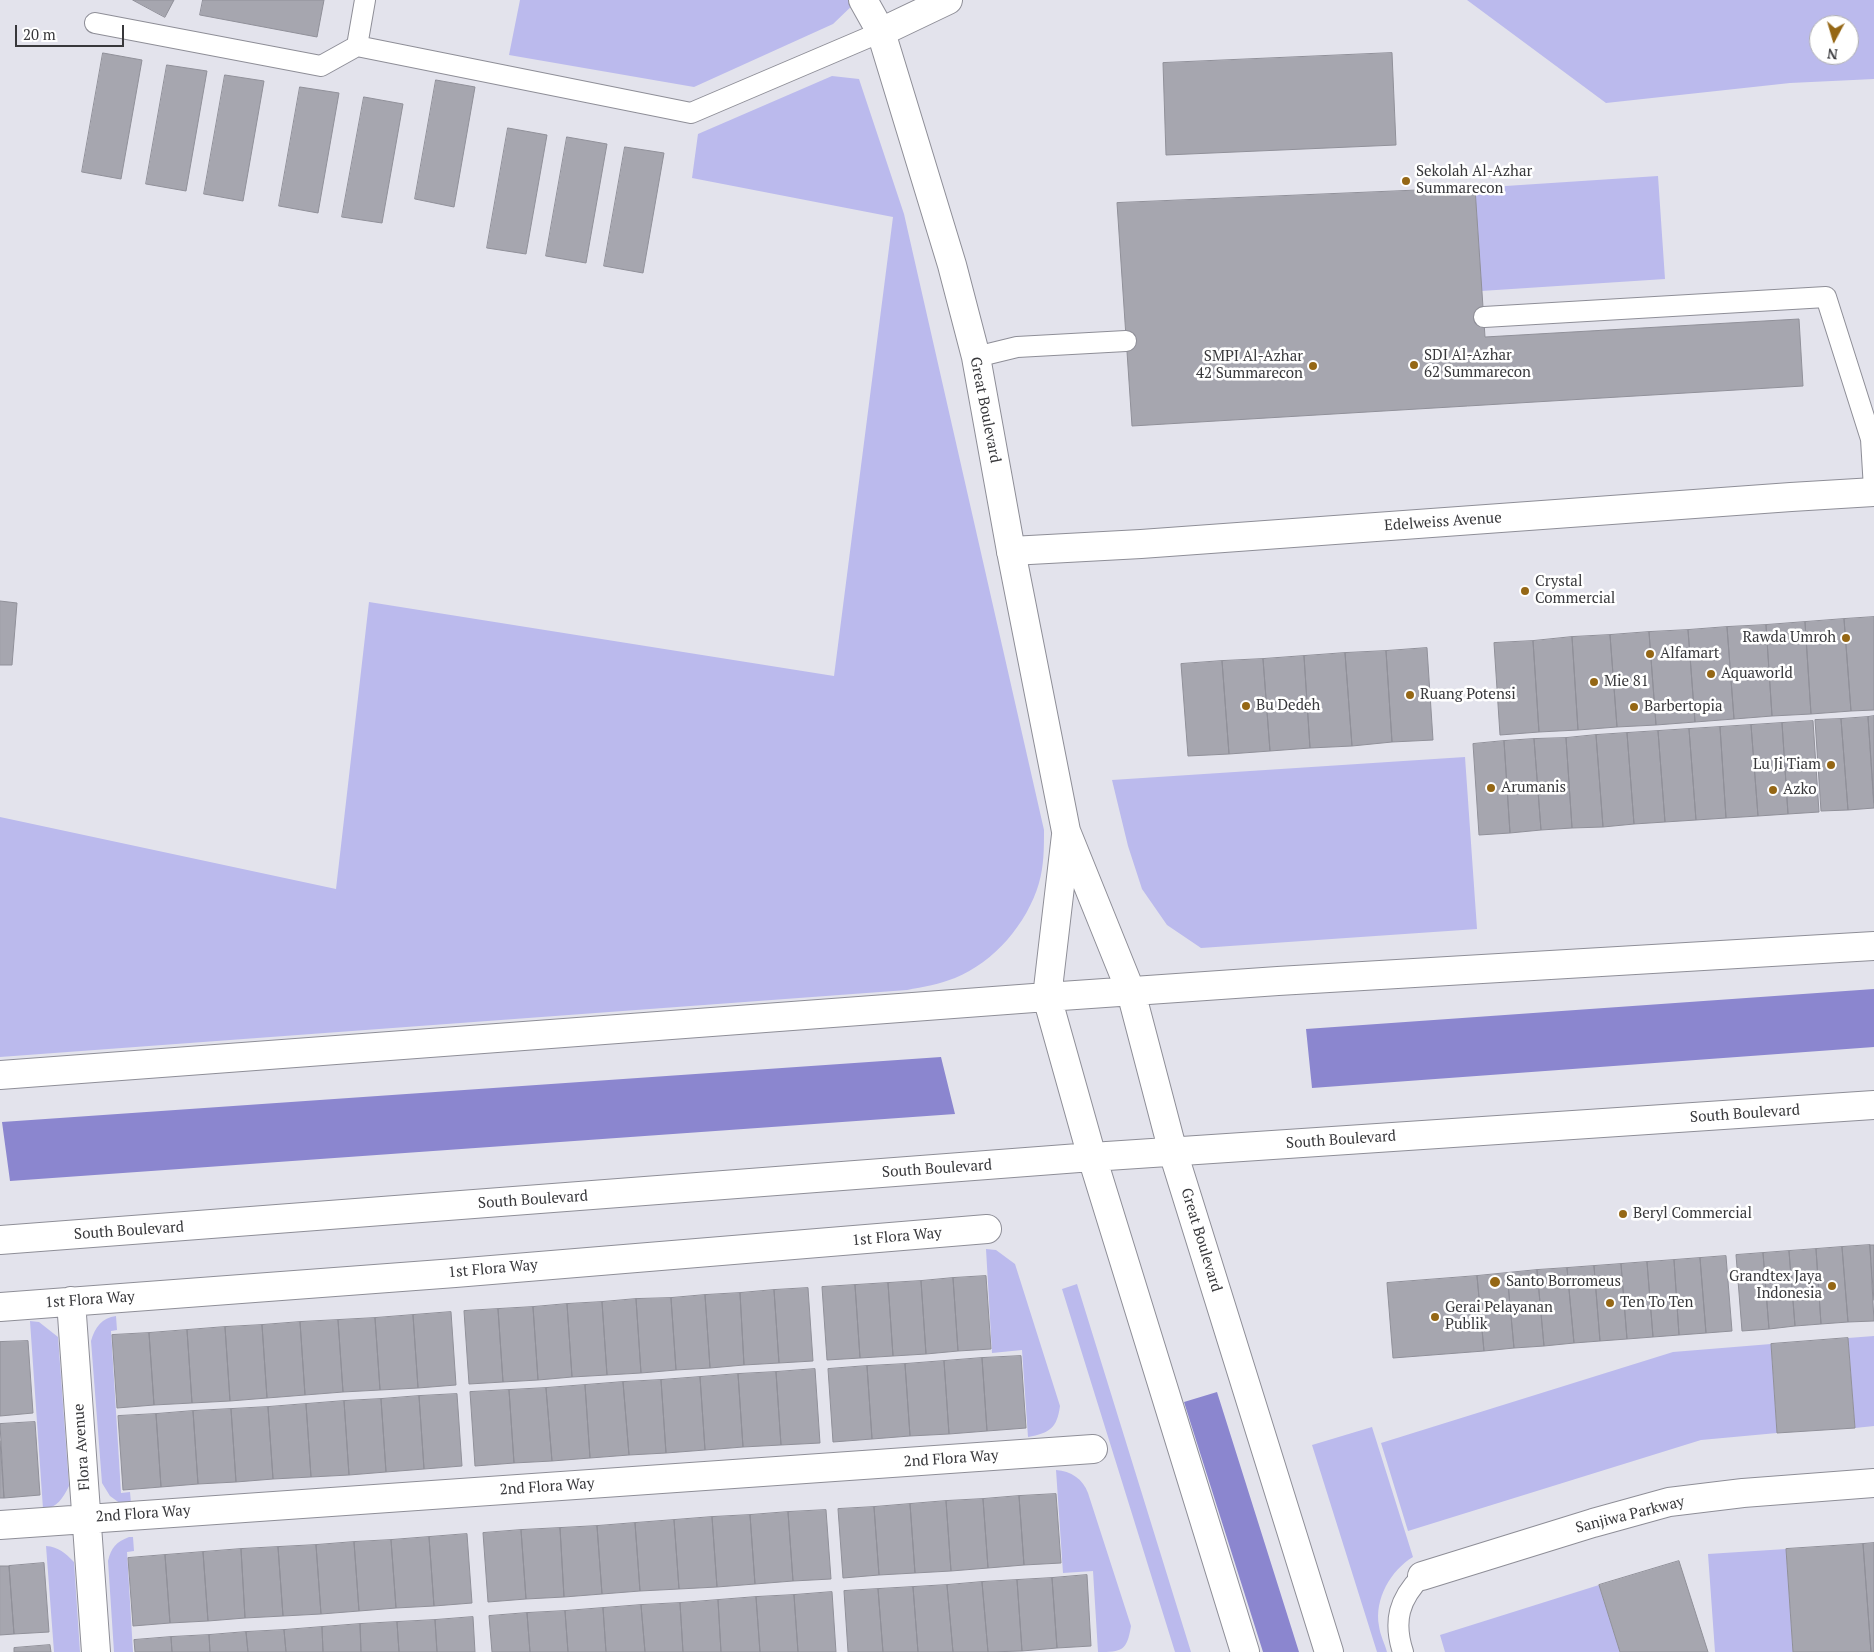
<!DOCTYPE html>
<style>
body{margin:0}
#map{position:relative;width:1874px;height:1652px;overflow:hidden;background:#e3e3ec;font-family:"PT Serif",serif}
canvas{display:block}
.north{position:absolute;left:1809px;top:15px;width:50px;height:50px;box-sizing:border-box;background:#fff;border:1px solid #afafb1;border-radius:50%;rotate:186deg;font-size:14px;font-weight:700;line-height:20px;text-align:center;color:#38383b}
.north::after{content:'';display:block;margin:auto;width:18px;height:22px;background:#956715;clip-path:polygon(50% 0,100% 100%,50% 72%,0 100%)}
.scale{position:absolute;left:15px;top:25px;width:109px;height:22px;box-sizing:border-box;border:2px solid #38383b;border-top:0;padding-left:6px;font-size:15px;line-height:18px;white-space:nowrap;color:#38383b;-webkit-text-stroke:4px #fff;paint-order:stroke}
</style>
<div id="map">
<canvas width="1874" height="1652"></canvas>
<div class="north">N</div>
<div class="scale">20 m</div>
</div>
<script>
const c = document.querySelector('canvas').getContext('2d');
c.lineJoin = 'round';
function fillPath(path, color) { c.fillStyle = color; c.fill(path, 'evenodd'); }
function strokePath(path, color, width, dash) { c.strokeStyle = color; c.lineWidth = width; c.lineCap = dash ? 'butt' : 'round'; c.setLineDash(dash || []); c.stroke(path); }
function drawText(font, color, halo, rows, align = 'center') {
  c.font = font + ' "PT Serif",serif'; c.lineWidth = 5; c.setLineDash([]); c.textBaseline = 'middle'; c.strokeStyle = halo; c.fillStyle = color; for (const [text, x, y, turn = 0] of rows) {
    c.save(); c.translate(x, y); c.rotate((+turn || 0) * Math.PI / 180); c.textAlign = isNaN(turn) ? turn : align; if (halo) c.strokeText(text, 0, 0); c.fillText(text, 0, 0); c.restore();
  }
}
const green = new Path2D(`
 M520 0H858L833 24 694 87 509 55Z
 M1467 0H1874V79L1790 83 1606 103ZM1819 25H1849V55H1819Z
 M832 76 859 79 904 214 1044 830C1044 848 1044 866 1039 883 1027 924 994 962 955 978 940 984 923 987 907 990L0 1057V817L336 889 369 602 834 676 893 217 692 178 698 134Z
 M1658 176 1665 279 1481 291 1475 188Z
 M1465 757 1477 929 1201 948 1167 925 1142 889 1128 846 1112 780Z
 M986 1249 996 1250 1015 1264 1060 1406C1057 1428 1050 1433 1028 1437L1022 1350 992 1353Z
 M1077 1284 1191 1652H1175L1062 1289Z
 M116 1316 117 1330 111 1331 121 1493 130 1492 131 1503 121 1504 110 1496 102 1483 91 1341C95 1327 102 1318 116 1316Z
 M30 1321 39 1322 58 1337 69 1486C63 1498 57 1508 43 1509Z
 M1874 1336V1426L1855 1428 1848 1338Z
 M1771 1344 1777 1433 1701 1440 1408 1531 1381 1443 1673 1352Z
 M1372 1427 1413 1557C1391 1570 1374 1599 1379 1626 1380 1635 1385 1644 1387 1652H1377L1312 1445Z
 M1056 1470C1071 1471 1083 1479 1088 1493L1131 1626C1127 1651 1122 1652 1098 1652L1093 1571 1063 1573Z
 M129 1537H133L134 1551 127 1552 133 1652H114L108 1561C111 1548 116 1542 129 1537Z
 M46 1546C59 1547 65 1553 74 1562L80 1652H54Z
 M1786 1549 1793 1652H1715L1708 1554Z
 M1599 1585 1620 1652H1445L1440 1635Z`);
const water = new Path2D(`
 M1874 989V1047L1312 1088 1306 1029Z
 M941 1057 955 1114 10 1181 2 1122Z
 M1217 1392 1299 1652H1263L1184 1402Z`);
const building = new Path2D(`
 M133 0H174L165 17Z
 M203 0H324L317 37 200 15Z
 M103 53 142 60 121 179 82 172Z
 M1392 53 1396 145 1166 155 1163 63Z
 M167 65 207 71 186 191 146 184Z
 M225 75 264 81 243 201 204 194Z
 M436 80 475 87 454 207 415 199Z
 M300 87 339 93 318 213 279 206Z
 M364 97 403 104 382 223 342 217Z
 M508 128 547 135 526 254 487 248Z
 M567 137 607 144 586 263 546 256Z
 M625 147 664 153 643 273 604 266Z
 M1475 188 1485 337 1799 319 1803 386 1132 426 1117 203Z
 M0 601 17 603 12 665H0Z
 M1874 617V710L1851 711 1844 619Z
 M1844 619 1851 711 1811 714 1805 622Z
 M1805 622 1811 714 1772 716 1766 625Z
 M1766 625 1772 716 1734 719 1727 627Z
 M1727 627 1734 719 1695 722 1688 630Z
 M1688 630 1695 722 1656 725 1649 632Z
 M1649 632 1656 725 1617 727 1610 635Z
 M1610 635 1617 727 1578 730 1572 637Z
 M1572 637 1578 730 1539 732 1533 641Z
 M1533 641 1539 732 1500 735 1494 643Z
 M1427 648 1433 740 1392 742 1386 651Z
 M1386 651 1392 742 1352 746 1345 653Z
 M1345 653 1352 746 1310 748 1304 656Z
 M1304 656 1310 748 1270 751 1263 659Z
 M1263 659 1270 751 1229 754 1222 661Z
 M1222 661 1229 754 1188 756 1181 664Z
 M1874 716V803L1868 717Z
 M1868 717 1874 808 1848 810 1841 719Z
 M1841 719 1848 810 1821 811 1815 720Z
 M1813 721 1819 812 1788 814 1782 723Z
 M1782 723 1788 814 1758 816 1751 725Z
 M1751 725 1758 816 1726 818 1720 727Z
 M1720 727 1726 818 1696 820 1689 729Z
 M1689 729 1696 820 1665 822 1658 731Z
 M1658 731 1665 822 1634 824 1627 733Z
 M1627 733 1634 824 1603 827 1596 735Z
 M1596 735 1603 827 1572 828 1566 738Z
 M1566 738 1572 828 1541 830 1534 739Z
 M1534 739 1541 830 1510 833 1504 741Z
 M1504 741 1510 833 1479 835 1473 744Z
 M1870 1245 1874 1321 1848 1322 1842 1247Z
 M1870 1245H1874V1300Z
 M1842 1247 1848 1322 1821 1324 1816 1249Z
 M1816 1249 1821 1324 1795 1326 1789 1251Z
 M1789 1251 1795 1326 1769 1329 1763 1253Z
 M1763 1253 1769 1329 1742 1331 1736 1255Z
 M1726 1256 1732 1331 1706 1333 1700 1258Z
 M1700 1258 1706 1333 1679 1335 1674 1260Z
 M1674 1260 1679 1335 1653 1337 1647 1262Z
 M1647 1262 1653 1337 1627 1339 1621 1264Z
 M1621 1264 1627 1339 1600 1341 1594 1266Z
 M1594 1266 1600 1341 1574 1343 1567 1268Z
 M1567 1268 1574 1343 1544 1346 1537 1270Z
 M1537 1270 1544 1346 1514 1348 1507 1273Z
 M1507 1273 1514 1348 1484 1351 1477 1276Z
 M986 1276 991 1349 958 1351 953 1278Z
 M1477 1276 1484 1351 1393 1358 1387 1283Z
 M953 1278 958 1351 926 1354 921 1281Z
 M921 1281 926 1354 893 1356 888 1283Z
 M888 1283 893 1356 860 1358 855 1285Z
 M855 1285 860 1358 827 1360 822 1287Z
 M808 1288 813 1361 779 1363 774 1290Z
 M774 1290 779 1363 744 1365 740 1293Z
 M740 1293 744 1365 710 1368 705 1295Z
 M705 1295 710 1368 676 1370 671 1298Z
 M671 1298 676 1370 641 1373 636 1299Z
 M636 1299 641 1373 607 1375 602 1302Z
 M602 1302 607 1375 572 1377 567 1304Z
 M567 1304 572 1377 538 1380 533 1307Z
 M533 1307 538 1380 503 1382 498 1309Z
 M498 1309 503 1382 469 1384 464 1311Z
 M451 1312 456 1385 418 1388 413 1315Z
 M413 1315 418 1388 380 1390 375 1318Z
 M375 1318 380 1390 343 1392 338 1320Z
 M338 1320 343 1392 305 1395 300 1322Z
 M300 1322 305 1395 267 1398 262 1325Z
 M262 1325 267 1398 230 1401 225 1327Z
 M225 1327 230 1401 192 1403 187 1330Z
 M187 1330 192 1403 154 1405 149 1333Z
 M149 1333 154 1405 117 1408 112 1335Z
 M1848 1338 1855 1428 1777 1433 1771 1344Z
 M28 1341 33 1413 0 1416V1342Z
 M1021 1356 1026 1428 987 1431 982 1358Z
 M982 1358 987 1431 949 1434 944 1361Z
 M944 1361 949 1434 910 1436 905 1364Z
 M905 1364 910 1436 872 1439 867 1366Z
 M867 1366 872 1439 833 1442 828 1369Z
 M815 1369 820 1443 781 1445 776 1372Z
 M776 1372 781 1445 743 1447 738 1374Z
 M738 1374 743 1447 705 1450 700 1377Z
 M700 1377 705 1450 666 1453 661 1380Z
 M661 1380 666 1453 629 1455 623 1382Z
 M623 1382 629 1455 590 1458 585 1385Z
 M585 1385 590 1458 552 1461 546 1388Z
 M546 1388 552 1461 514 1463 509 1390Z
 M509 1390 514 1463 475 1466 470 1392Z
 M457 1394 462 1466 424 1469 419 1396Z
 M419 1396 424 1469 386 1472 381 1399Z
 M381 1399 386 1472 349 1475 344 1401Z
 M344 1401 349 1475 311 1477 306 1404Z
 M306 1404 311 1477 273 1479 268 1407Z
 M268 1407 273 1479 236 1482 231 1409Z
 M231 1409 236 1482 198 1484 193 1411Z
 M193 1411 198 1484 161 1487 156 1414Z
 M156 1414 161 1487 123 1490 118 1416Z
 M35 1422 40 1495 4 1498 0 1424Z
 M0 1441 4 1498H0Z
 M1056 1494 1061 1563 1024 1565 1019 1496Z
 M1019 1496 1024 1565 988 1568 983 1499Z
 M983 1499 988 1568 951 1571 946 1501Z
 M946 1501 951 1571 915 1573 910 1504Z
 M910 1504 915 1573 879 1575 874 1507Z
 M874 1507 879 1575 843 1578 838 1509Z
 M826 1510 831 1579 793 1581 788 1512Z
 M788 1512 793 1581 755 1584 750 1515Z
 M750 1515 755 1584 717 1587 712 1517Z
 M712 1517 717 1587 679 1589 674 1520Z
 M674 1520 679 1589 640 1591 635 1523Z
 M635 1523 640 1591 602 1594 597 1526Z
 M597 1526 602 1594 564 1597 560 1528Z
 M560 1528 564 1597 526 1599 521 1530Z
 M521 1530 526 1599 488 1602 483 1533Z
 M467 1534 472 1603 434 1606 429 1537Z
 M429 1537 434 1606 396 1608 391 1540Z
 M391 1540 396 1608 359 1611 354 1542Z
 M354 1542 359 1611 321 1614 316 1545Z
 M1874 1543V1652H1871L1863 1544Z
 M1863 1544 1871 1652H1793L1786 1549Z
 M316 1545 321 1614 283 1616 278 1547Z
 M278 1547 283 1616 245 1618 241 1549Z
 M241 1549 245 1618 208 1621 203 1552Z
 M203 1552 208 1621 170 1623 165 1555Z
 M165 1555 170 1623 133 1626 128 1558Z
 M1679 1561 1708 1652H1620L1599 1585Z
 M44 1563 49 1632 14 1634 9 1566Z
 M0 1566H9L14 1634 0 1635Z
 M1087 1575 1091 1646 1057 1648 1052 1578Z
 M1052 1578 1057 1648 1022 1651 1017 1580Z
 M1017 1580 1022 1651 988 1652 982 1582Z
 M982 1582 988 1652H953L947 1585Z
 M947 1585 953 1652H918L913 1587Z
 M913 1587 918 1652H883L878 1589Z
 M878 1589 883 1652H848L844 1591Z
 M832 1592 836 1652H798L794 1595Z
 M794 1595 798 1652H760L756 1597Z
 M756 1597 760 1652H721L718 1600Z
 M718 1600 721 1652H683L680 1603Z
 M680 1603 683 1652H645L641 1605Z
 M641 1605 645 1652H606L603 1608Z
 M603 1608 606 1652H568L565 1611Z
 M565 1611 568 1652H530L527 1613Z
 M527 1613 530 1652H492L489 1616Z
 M473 1617 475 1652H437L435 1620Z
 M435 1620 437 1652H399L397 1622Z
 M397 1622 399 1652H361L360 1624Z
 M360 1624 361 1652H323L322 1627Z
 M322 1627 323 1652H286L284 1630Z
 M284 1630 286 1652H248L246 1632Z
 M246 1632 248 1652H210L209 1635Z
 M209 1635 210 1652H172L171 1637Z
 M171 1637 172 1652H135L134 1640Z
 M50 1645 51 1652H14V1648Z`);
const lane = new Path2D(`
 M95 23 321 66 357 46 691 113 881 32
 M357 46 365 0
 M1484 317 1826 297 1871 439 1874 489
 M976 357 1017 347 1126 341
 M1403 1652C1393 1621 1399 1599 1422 1576`);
const street = new Path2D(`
 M881 32 948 0
 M1011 551 1141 544 1791 497 1874 492
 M71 1301 96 1652
 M0 1307 455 1273 987 1229
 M0 1525 1093 1449
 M1422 1576 1593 1523 1669 1502 1743 1493 1874 1483`);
const secondary = new Path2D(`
 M863 0 881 32 952 265 976 357 1011 551 1066 831 1131 992 1173 1152 1329 1652
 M1066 835 1047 997 1092 1157 1245 1652
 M0 1075 1047 997 1278 981 1874 946
 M0 1240 1092 1157 1874 1105`);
const markers = [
 [1406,181,5,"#956715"],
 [1414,365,5,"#956715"],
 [1313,366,5,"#956715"],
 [1525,591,5,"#956715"],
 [1846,638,5,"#956715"],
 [1650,654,5,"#956715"],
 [1711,674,5,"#956715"],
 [1594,682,5,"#956715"],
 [1410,695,5,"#956715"],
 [1246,706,5,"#956715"],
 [1634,707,5,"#956715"],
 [1831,765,5,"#956715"],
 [1491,788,5,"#956715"],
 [1773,790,5,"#956715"],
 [1623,1214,5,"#956715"],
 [1495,1282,6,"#956715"],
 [1832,1286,5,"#956715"],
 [1610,1303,5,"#956715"],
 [1435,1317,5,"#956715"]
];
const poiNames = [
 ["Sekolah Al-Azhar",1416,172],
 ["Summarecon",1416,189],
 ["SDI Al-Azhar",1424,356],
 ["62 Summarecon",1424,373],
 ["SMPI Al-Azhar",1303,357,"right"],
 ["42 Summarecon",1303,374,"right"],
 ["Crystal",1535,582],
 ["Commercial",1535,599],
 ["Rawda Umroh",1836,638,"right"],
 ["Alfamart",1660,654],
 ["Aquaworld",1721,674],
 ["Mie 81",1604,682],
 ["Ruang Potensi",1420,695],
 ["Bu Dedeh",1256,706],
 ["Barbertopia",1644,707],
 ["Lu Ji Tiam",1821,765,"right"],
 ["Arumanis",1501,788],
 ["Azko",1783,790],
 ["Beryl Commercial",1633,1214],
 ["Grandtex Jaya",1822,1277,"right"],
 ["Indonesia",1822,1294,"right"],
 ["Santo Borromeus",1506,1282],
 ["Ten To Ten",1620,1303],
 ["Gerai Pelayanan",1445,1308],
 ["Publik",1445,1325]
];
const streetNames = [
 ["Great Boulevard",985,410,79],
 ["Edelweiss Avenue",1443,522,-4],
 ["South Boulevard",1745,1114,-4],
 ["South Boulevard",1341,1140,-4],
 ["South Boulevard",937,1169,-4],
 ["South Boulevard",533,1200,-4],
 ["South Boulevard",129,1231,-4],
 ["1st Flora Way",897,1237,-5],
 ["Great Boulevard",1201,1240,73],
 ["1st Flora Way",493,1269,-5],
 ["1st Flora Way",90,1300,-4],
 ["Flora Avenue",82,1447,-94],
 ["2nd Flora Way",951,1459,-4],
 ["2nd Flora Way",547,1487,-4],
 ["2nd Flora Way",143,1514,-4],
 ["Sanjiwa Parkway",1630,1515,-14]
];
fillPath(green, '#bbbaed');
fillPath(water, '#8b86cf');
fillPath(building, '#a6a6af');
strokePath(building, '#909099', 1);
strokePath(lane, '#8e8e97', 22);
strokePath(street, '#8e8e97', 30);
strokePath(secondary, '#8e8e97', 30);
strokePath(lane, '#fff', 20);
strokePath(street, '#fff', 28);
strokePath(secondary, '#fff', 28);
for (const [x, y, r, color] of markers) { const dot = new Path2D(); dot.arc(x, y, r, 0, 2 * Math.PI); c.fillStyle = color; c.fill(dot); strokePath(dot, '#fff', 2); }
drawText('15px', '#38383b', '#fff', poiNames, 'left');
drawText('15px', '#38383b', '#fff', streetNames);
</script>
